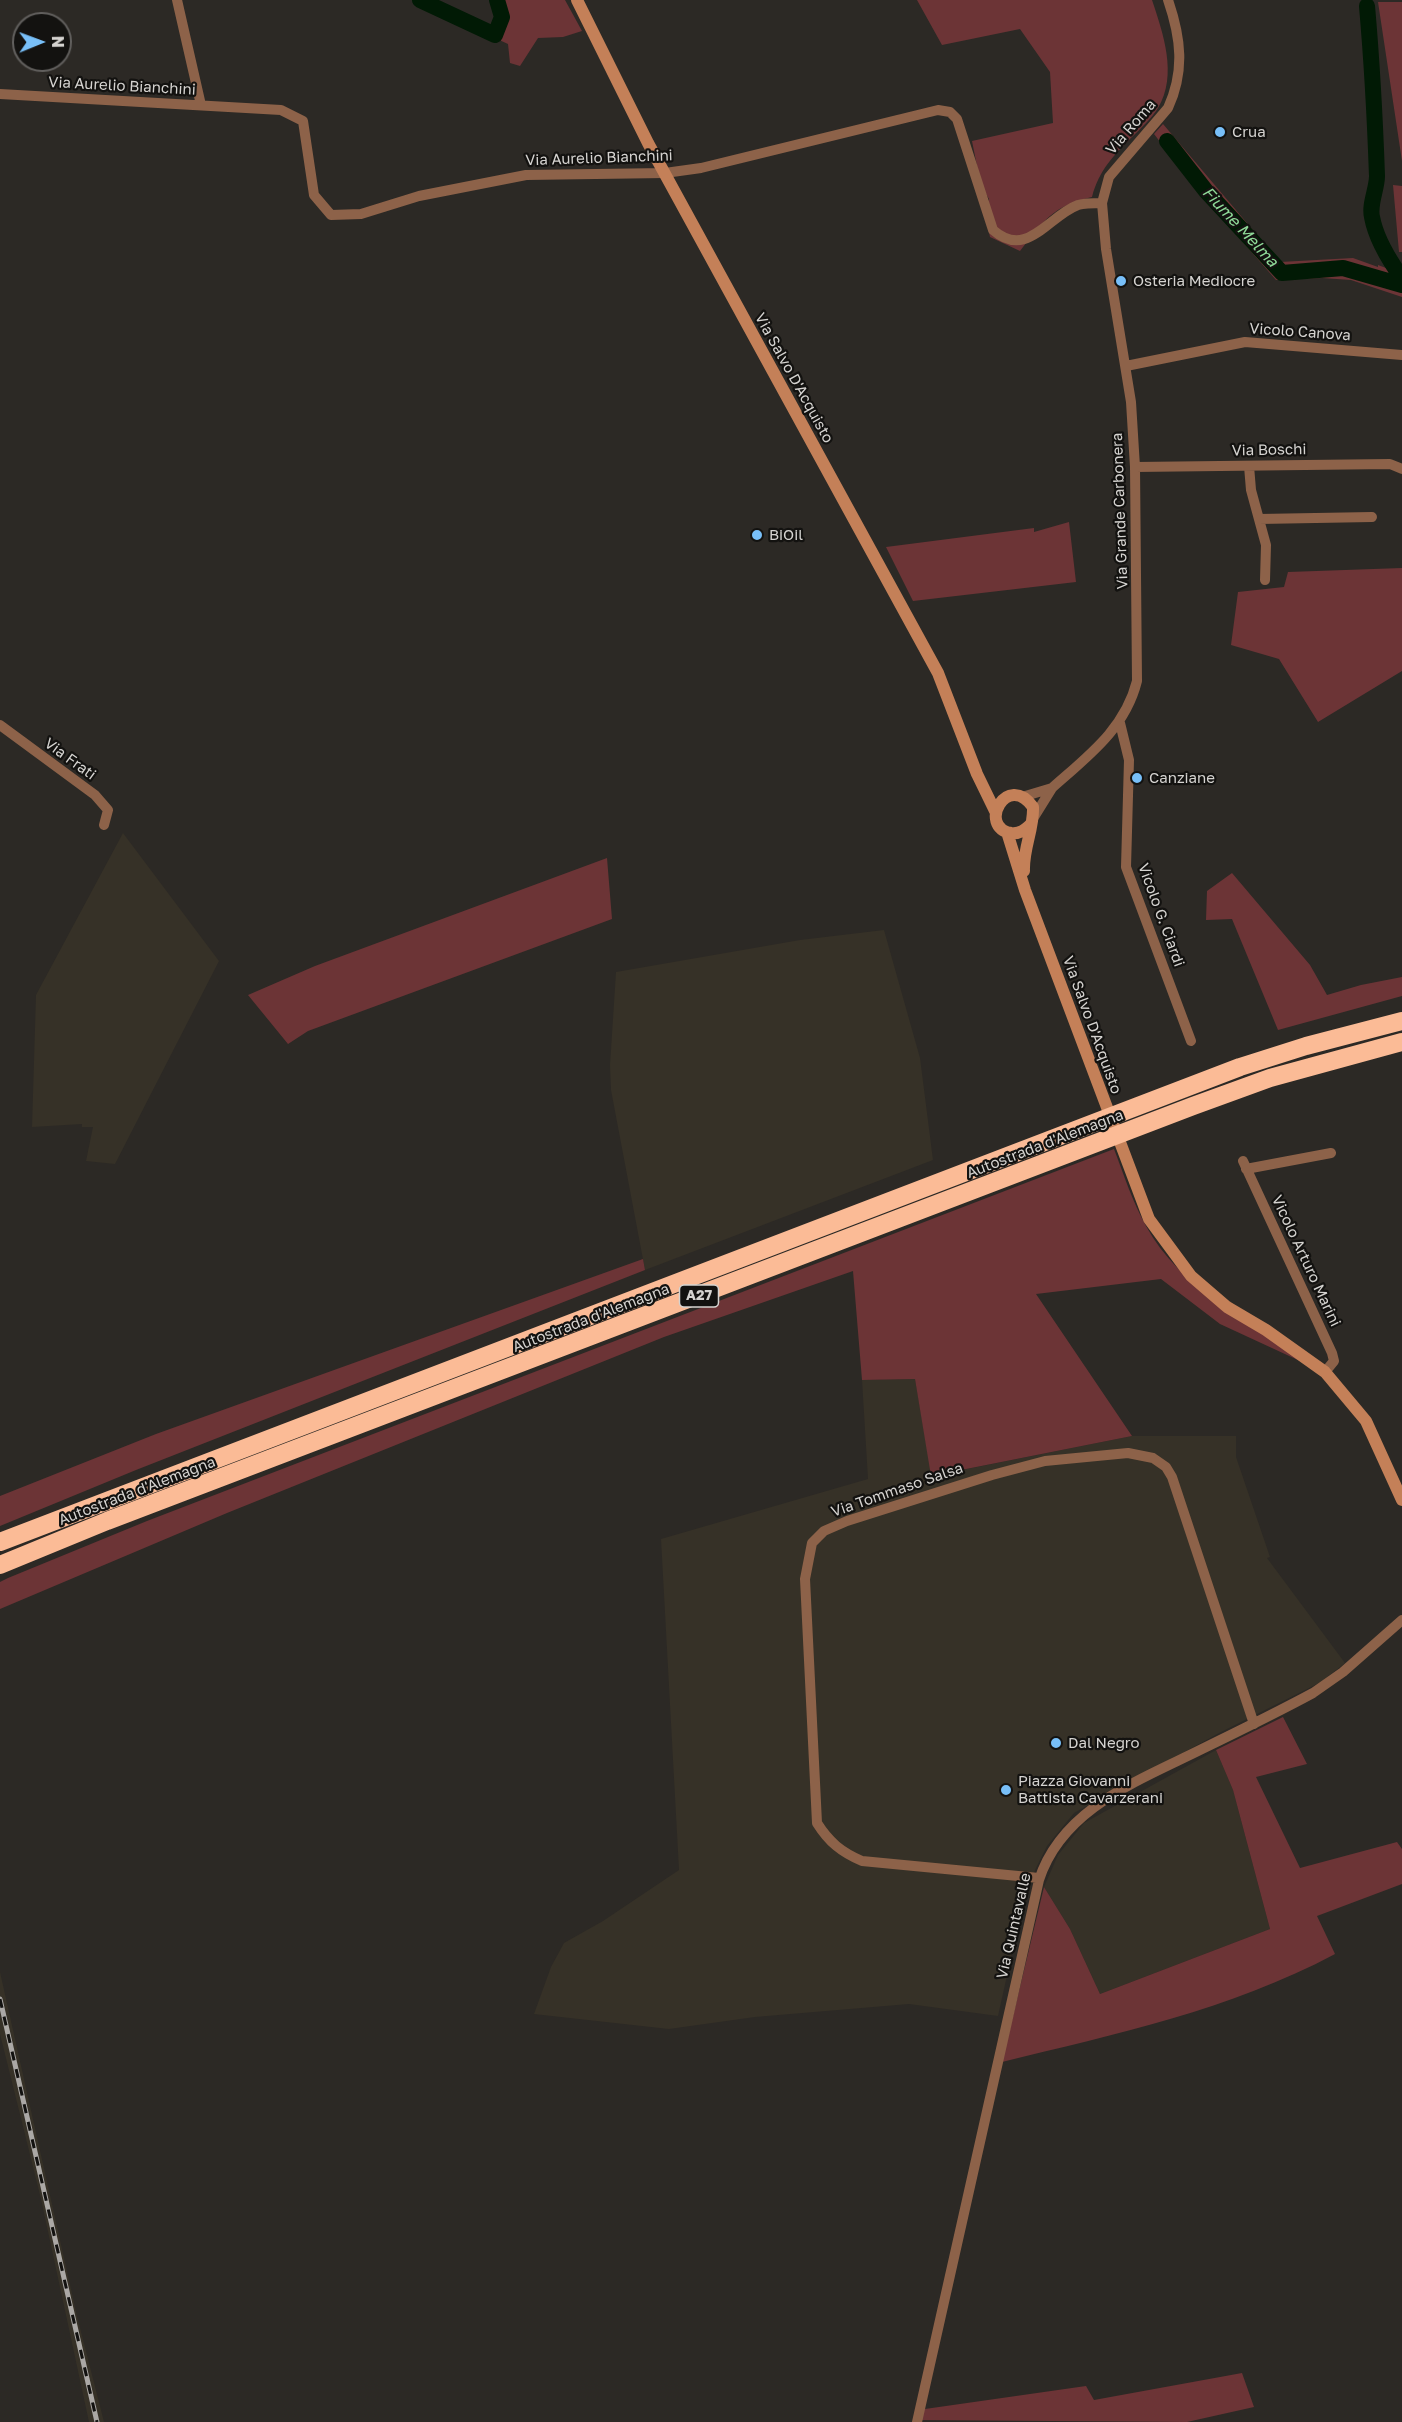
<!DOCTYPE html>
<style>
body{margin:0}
#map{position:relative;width:1402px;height:2422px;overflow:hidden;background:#2c2925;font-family:"Golos Text",sans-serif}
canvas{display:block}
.north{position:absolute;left:12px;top:12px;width:60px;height:60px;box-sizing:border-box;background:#131210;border:2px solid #615f5d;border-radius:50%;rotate:89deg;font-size:16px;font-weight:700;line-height:24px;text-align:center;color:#d5d3d0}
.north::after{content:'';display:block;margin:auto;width:21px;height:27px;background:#78bff8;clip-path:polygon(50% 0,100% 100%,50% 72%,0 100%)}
</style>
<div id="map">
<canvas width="1402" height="2422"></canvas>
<div class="north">N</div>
</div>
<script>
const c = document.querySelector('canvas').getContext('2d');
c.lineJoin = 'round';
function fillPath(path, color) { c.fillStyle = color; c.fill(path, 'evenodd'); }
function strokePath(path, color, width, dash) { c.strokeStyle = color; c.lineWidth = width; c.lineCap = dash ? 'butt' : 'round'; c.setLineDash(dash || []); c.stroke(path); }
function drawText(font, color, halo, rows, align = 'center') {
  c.font = font + ' "Golos Text",sans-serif'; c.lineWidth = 4.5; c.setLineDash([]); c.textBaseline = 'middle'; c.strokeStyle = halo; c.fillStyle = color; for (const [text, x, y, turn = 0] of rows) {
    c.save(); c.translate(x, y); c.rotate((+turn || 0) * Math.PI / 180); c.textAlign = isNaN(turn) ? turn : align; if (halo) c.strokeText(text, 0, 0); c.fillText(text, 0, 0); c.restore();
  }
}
const built = new Path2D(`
 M123 833 219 961 115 1164 86 1161 93 1127H82V1124L32 1127 36 995Z
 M884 930 920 1058 933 1160 645 1270 611 1090 610 1065 616 972 800 940Z
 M915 1379 932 1476 1132 1436H1236V1457L1270 1557 1267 1558 1345 1663 1321 1682 1219 1733 1074 1813 1047 1846 1035 1870 1016 1935 998 2016 909 2004 755 2017 669 2029 534 2014 551 1967 564 1943 603 1921 679 1870 661 1539 868 1479 862 1380Z
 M1216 1750 1233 1790 1270 1929 1100 1994 1070 1929 1044 1887 1058 1855 1084 1823Z
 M0 1972 77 2316 104 2422H89L41 2199 0 2034Z`);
const green = new Path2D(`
 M493 0H565L582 31 563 37 538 38 520 66 510 63 508 44 482 32 495 20Z
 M917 0H1152C1163 33 1178 75 1158 108 1152 118 1141 128 1133 136 1114 155 1099 170 1092 197 1053 206 1044 220 1020 251L990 237 985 214 989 199 981 186 972 141 1053 123 1050 72 1020 29 942 45Z
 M1378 2H1402V161Z
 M1163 124 1280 262 1353 258 1378 267V265L1402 274V297L1351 280 1322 278 1276 280 1198 191 1154 134Z
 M1393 185 1402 186V252H1399Z
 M1069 522 1076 582 913 601 886 547 1034 528V532Z
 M1402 568V671L1318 722 1279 659 1231 645 1238 592 1284 587 1288 572Z
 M607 858 612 919 308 1031 288 1044 248 995 315 966Z
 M1232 873 1310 965 1327 995 1361 985 1402 977V996L1278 1030 1232 919 1206 920 1207 891Z
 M1114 1149C1124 1175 1132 1201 1146 1226 1179 1288 1256 1327 1313 1367L1220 1324 1161 1279 1036 1294 1132 1436 931 1476 915 1379 862 1380 853 1271 664 1337 227 1513 0 1609V1582L8 1578 147 1521Z
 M643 1259 645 1270 136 1470 0 1526V1496L156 1434Z
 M1283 1717 1307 1764 1256 1777 1300 1868 1397 1842 1402 1849V1884L1317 1916 1335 1954C1230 2010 1116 2034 1002 2062L1044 1887 1070 1929 1100 1994 1270 1929 1233 1790 1216 1750Z
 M1242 2373 1254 2407 1187 2422 915 2420 918 2410 1086 2386 1094 2400Z`);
const river = new Path2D(`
 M420 0 495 35 502 17 497 0
 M1367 6C1372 63 1375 119 1377 176 1377 189 1369 204 1372 217 1376 239 1389 260 1402 278
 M1167 141 1206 191 1282 273 1343 268 1402 285`);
const street = new Path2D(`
 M177 0 201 105
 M0 94 281 110 303 121 314 195 331 215 361 214 419 196 526 175 665 173 701 168 938 110 950 112 957 119 993 230C1027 260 1048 216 1078 205 1085 203 1094 203 1102 203
 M1126 366 1245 342 1402 355
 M1249 466 1251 490 1266 545 1265 580
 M1135 467 1390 464 1402 469
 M1259 519 1372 517
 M1120 723 1129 760 1126 867 1191 1041
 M0 725 95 795 108 810 104 825
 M1052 788C1088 756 1125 729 1137 681L1135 467 1131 402 1106 249 1102 203 1109 177 1168 108C1185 71 1181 38 1168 0
 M1022 797 1052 788 1034 817
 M1243 1161 1332 1353 1334 1361 1325 1372
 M1246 1169 1331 1153
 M1039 1878 862 1861C841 1852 829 1842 817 1823L805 1579 812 1543 824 1531 847 1521 992 1475 1045 1461 1128 1453 1153 1458 1166 1467 1172 1477 1254 1724
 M917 2422 1039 1880C1062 1808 1140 1780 1202 1749 1239 1731 1276 1713 1313 1693L1343 1672 1402 1620`);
const secondary = new Path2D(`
 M577 0 648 143 938 673 977 774 995 811
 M1007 832 1025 890 1149 1219 1191 1276 1227 1307 1266 1330 1325 1372 1366 1421 1402 1500
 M1024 871C1023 848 1034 829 1033 807 1007 771 977 827 1011 833 1020 834 1025 830 1031 824`);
const highway = new Path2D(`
 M0 1542 1240 1067 1306 1046 1402 1021
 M0 1565 107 1521 1193 1106 1270 1078 1402 1042`);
const rail = new Path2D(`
 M0 1999 97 2422`);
const markers = [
 [1220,132,6,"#78bff8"],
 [1121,281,6,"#78bff8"],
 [757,535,6,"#78bff8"],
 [1137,778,6,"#78bff8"],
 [1056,1743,6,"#78bff8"],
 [1006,1790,6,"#78bff8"]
];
const shields = [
 [699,1296,39]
];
const shieldNames = [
 ["A27",699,1296]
];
const streetNames = [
 ["Via Aurelio Bianchini",122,86,3],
 ["Via Roma",1131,127,-49],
 ["Via Aurelio Bianchini",599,158,-2],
 ["Vicolo Canova",1300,332,4],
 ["Via Salvo D'Acquisto",794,378,61],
 ["Via Boschi",1269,450,-1],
 ["Via Grande Carbonera",1120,511,-92],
 ["Via Frati",70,759,36],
 ["Vicolo G. Ciardi",1161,915,70],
 ["Via Salvo D'Acquisto",1092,1025,70],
 ["Autostrada d'Alemagna",1045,1144,-21],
 ["Vicolo Arturo Marini",1306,1261,65],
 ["Autostrada d'Alemagna",591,1318,-21],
 ["Via Tommaso Salsa",897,1490,-19],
 ["Autostrada d'Alemagna",137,1491,-21],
 ["Via Quintavalle",1014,1926,-77]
];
const poiNames = [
 ["Crua",1232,132],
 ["Osteria Mediocre",1133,281],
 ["BiOil",769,535],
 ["Canziane",1149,778],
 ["Dal Negro",1068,1743],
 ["Piazza Giovanni",1018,1781],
 ["Battista Cavarzerani",1018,1798]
];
const waterNames = [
 ["Fiume Melma",1240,227,47]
];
fillPath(built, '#363127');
fillPath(green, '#6c3436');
strokePath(river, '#011a05', 16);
strokePath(street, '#8d6249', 10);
strokePath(secondary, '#c48058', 12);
strokePath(highway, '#fbbb96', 18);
strokePath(rail, '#aba8a5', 5);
strokePath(rail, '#131210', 3, [9]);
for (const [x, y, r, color] of markers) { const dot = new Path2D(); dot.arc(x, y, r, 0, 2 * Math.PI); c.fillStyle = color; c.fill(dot); strokePath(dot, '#131210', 2); }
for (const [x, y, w] of shields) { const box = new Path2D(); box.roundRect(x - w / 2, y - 11, w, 22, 4.5); c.fillStyle = '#131210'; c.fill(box); strokePath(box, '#d5d3d0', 1.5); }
drawText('bold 14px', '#d5d3d0', null, shieldNames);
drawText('15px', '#d5d3d0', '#131210', streetNames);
drawText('15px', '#d5d3d0', '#131210', poiNames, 'left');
drawText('italic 16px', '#8fda98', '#131210', waterNames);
</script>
